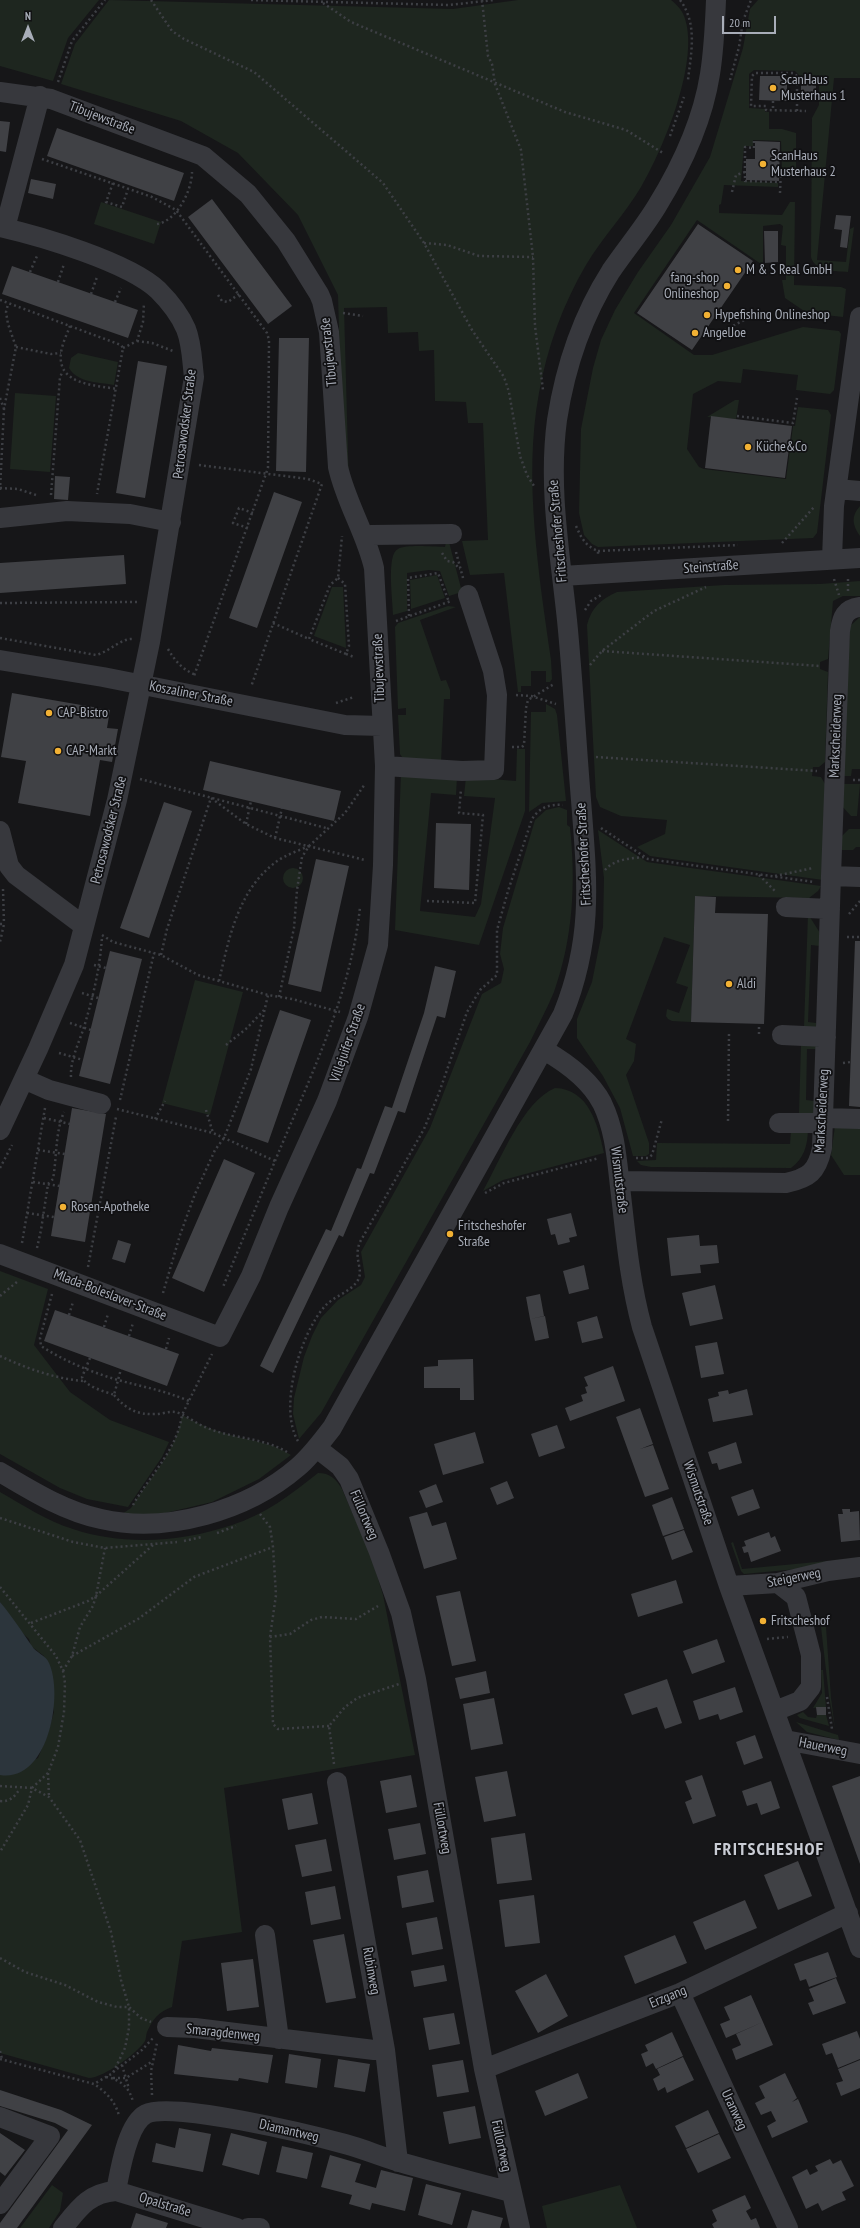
<!DOCTYPE html>
<meta charset="utf-8">
<style>
body{margin:0}
#map{position:relative;width:860px;height:2228px;overflow:hidden;background:#161618;font-family:"PT Sans Narrow",sans-serif}
canvas{display:block}
.north{position:absolute;left:8px;top:8px;width:40px;height:40px;-webkit-text-stroke:3px #111113;paint-order:stroke;rotate:0deg;font-size:11px;font-weight:700;line-height:16px;text-align:center;color:#a8adb8}
.north::after{content:'';display:block;margin:auto;width:14px;height:18px;background:#a8adb8;clip-path:polygon(50% 0,100% 100%,50% 72%,0 100%)}
.scale{position:absolute;left:722px;top:16px;width:54px;height:18px;box-sizing:border-box;border:2px solid #a8adb8;border-top:0;padding-left:5px;font-size:12px;line-height:14px;white-space:nowrap;color:#a8adb8;-webkit-text-stroke:3px #111113;paint-order:stroke}
</style>
<div id="map">
<canvas width="860" height="2228"></canvas>
<div class="north">N</div>
<div class="scale">20 m</div>
</div>
<script>
const c = document.querySelector('canvas').getContext('2d');
c.lineJoin = 'round';
function fillPath(path, color) { c.fillStyle = color; c.fill(path, 'evenodd'); }
function strokePath(path, color, width, dash) { c.strokeStyle = color; c.lineWidth = width; c.lineCap = dash ? 'butt' : 'round'; c.setLineDash(dash || []); c.stroke(path); }
function drawText(font, color, halo, rows, align = 'center') {
  c.font = font + ' "PT Sans Narrow",sans-serif'; c.lineWidth = 3.5; c.setLineDash([]); c.textBaseline = 'middle'; c.strokeStyle = halo; c.fillStyle = color; for (const [text, x, y, turn = 0] of rows) {
    c.save(); c.translate(x, y); c.rotate((+turn || 0) * Math.PI / 180); c.textAlign = isNaN(turn) ? turn : align; if (halo) c.strokeText(text, 0, 0); c.fillText(text, 0, 0); c.restore();
  }
}
const green = new Path2D(`
 M0 0H99L68 38 53 81 0 66Z
 M109 0 453 9 518 0H671C676 4 682 10 684 16 701 59 663 150 641 187 625 214 602 238 586 265 563 304 547 348 539 393 523 478 539 575 551 660L552 679 550 682H546V671H531V686H521V692H518L504 573 470 575 462 541 488 540 483 423H468L466 402 435 401 434 350 419 351 418 332 388 333 387 307 344 308 349 489 343 467 338 295 298 215 238 153 181 121 61 84 75 44Z
 M758 0H860V78H834L817 260 846 262 850 229 854 227 848 272C835 271 815 272 811 257L812 118 819 105V76H800L795 71 754 70 749 74V108L765 109V112H769V129H782L796 133V168H782L781 141 753 140V146H744L741 181 778 183V187L724 185 721 204 719 205V213L782 215 790 202H795L794 285 841 287 846 289 843 317 807 313 785 298 782 280H786V246L781 245 783 226 780 224 763 226V263L766 264 764 266 697 220 634 313 694 355H712L803 327 839 331 841 334 834 390 830 394 796 390 798 375 743 369 741 383 718 381 693 394 687 449 699 467 704 469 786 479 793 426H795L798 407 828 410 831 415 817 533 813 538 598 547 592 544 584 535 579 513 581 429 593 368 601 340 615 310 638 272 671 225 710 157 743 48 750 9Z
 M101 202 161 222 154 244 94 224Z
 M78 353 118 362 114 385C98 382 78 383 69 368L71 358Z
 M15 393 56 396 50 472 10 469Z
 M735 400H739L736 419 707 417Z
 M860 506V536C852 525 851 516 860 506Z
 M446 542H449L462 592 449 596 440 571 429 570 407 573V611L393 615C393 602 386 554 398 549 407 544 434 547 445 547Z
 M437 575 445 598 411 609 410 580Z
 M860 581V596H843L833 601 828 659 820 662V669L828 672 825 762 819 767H813L812 776 821 777 825 784 823 880 650 856 637 847 665 834 667 820 621 816 600 807 596 797 587 625C591 608 601 599 617 592L724 585 820 584Z
 M332 587H343L346 648 314 636Z
 M448 606 456 607 420 620 441 681 446 680 450 690V699H444L441 762 406 763 400 754 398 715H406V708L398 709 395 627 398 623Z
 M860 617V769H852L851 776H842L850 626Z
 M546 704 555 709 557 715 566 801 542 803 529 812 531 712H546Z
 M517 749H525V811L479 945 395 930 401 773 457 777 456 795 431 793 420 911 475 917 481 904 495 798 464 796 466 777 516 781Z
 M841 784H860L857 816H851L840 804Z
 M559 807 567 810V825L570 827C576 884 573 938 554 992 547 1009 538 1025 530 1042L321 1413 299 1439 293 1414 294 1398 304 1357 312 1336 321 1318 338 1300 361 1285 365 1277 361 1252 430 1128 482 994 501 983 504 969 500 954 503 928 535 820 546 810Z
 M849 829H860V847H856L853 850H839V839Z
 M598 830 647 862 821 886 818 891 809 898 695 896 691 1022 672 1021 668 1019 666 1016 667 1009 679 1013 688 987 676 983 690 945 664 937 626 1039 636 1044 634 1061 626 1075 649 1143V1154L646 1156H633L620 1108 603 1076 577 1038V1019L592 982 603 927 604 878Z
 M283 878a10 10 0 1 1 20 0a10 10 0 1 1-20 0Z
 M808 914 820 933V946L811 945 808 1022 816 1023V1028L804 1027Z
 M195 980 243 992 210 1115 162 1103Z
 M801 1045 817 1046V1049H807L806 1100 815 1101V1114L799 1113Z
 M555 1088C589 1089 598 1125 604 1153L503 1180 483 1191C500 1161 523 1101 555 1088Z
 M835 1126 860 1127V1175H844L831 1155Z
 M791 1131H808C807 1147 804 1158 791 1168L651 1167 641 1165 637 1161 656 1160 657 1143 790 1144Z
 M0 1271 48 1289 34 1345 70 1392 110 1420 169 1442 162 1457 128 1507 87 1499 60 1488 0 1454Z
 M182 1415C200 1425 217 1432 238 1437 258 1442 272 1443 291 1455L259 1479 212 1502 161 1514H122L131 1508C149 1478 177 1451 182 1415Z
 M318 1473C330 1473 336 1479 342 1489L371 1556 383 1595 415 1755 224 1788 242 1932 182 1941 172 2007C158 2012 153 2019 147 2032 146 2035 146 2039 145 2041 138 2053 103 2078 89 2078L0 2053V1775L38 1758 47 1736 54 1712 44 1656 31 1646 29 1639 18 1629 0 1602V1492C23 1505 47 1521 73 1529 124 1546 182 1542 232 1525 264 1515 292 1494 318 1473Z
 M733 1542 742 1569 827 1561V1562L808 1568 744 1574 741 1571 731 1543Z
 M821 1627H826L831 1698 835 1729 829 1696Z
 M821 1670H823L826 1707 813 1708 822 1693Z
 M803 1712 808 1717 816 1718 817 1715H826L829 1726 800 1718 797 1715Z
 M796 1722 838 1735 839 1740 807 1732Z
 M52 2185 63 2193 60 2211 49 2228H20Z
 M620 2185 637 2228H547L542 2206Z`);
const water = new Path2D(`
 M0 1602C11 1615 23 1633 32 1646 36 1653 46 1655 49 1663 64 1696 48 1783 0 1775Z`);
const building = new Path2D(`
 M760 76H787V101L759 100Z
 M801 78 816 79V100H801Z
 M0 121 10 122 6 152 0 151Z
 M57 128 184 173 174 201 47 156Z
 M755 141 780 142 779 181 746 180V159H755Z
 M31 179 56 184 53 199 28 193Z
 M212 199 292 306 268 324 188 217Z
 M836 215 851 216 847 248 840 247 842 230 834 229Z
 M698 224 753 261 692 350 637 313Z
 M764 231H778V262L765 263Z
 M12 266 138 310 128 338 2 294Z
 M279 338H309L306 472 276 471Z
 M138 361 167 366 145 498 116 493Z
 M711 416 792 426 785 478 705 468Z
 M55 476 70 477 68 500 54 499Z
 M274 492 302 502 257 628 229 618Z
 M124 555 126 584 0 593V563Z
 M12 693 110 710 107 728 118 729 112 762 100 760 90 816 18 803 26 761 1 757Z
 M210 761 341 791 334 821 203 790Z
 M164 802 192 811 149 938 120 928Z
 M436 823 471 824 469 890 434 888Z
 M316 859 349 866 321 992 288 984Z
 M695 896 716 897 715 913 768 914 764 1024 691 1022Z
 M855 941H860V1107L849 1106Z
 M110 951 142 959 110 1084 79 1076Z
 M435 966 456 971 445 1018 437 1016 405 1113 398 1111 374 1174 370 1173 343 1237 339 1235 273 1373 260 1366 326 1229 331 1231 357 1168 361 1169 385 1106 392 1108 424 1013Z
 M280 1010 311 1020 268 1143 237 1132Z
 M72 1108 106 1114 85 1242 51 1236Z
 M224 1159 255 1173 204 1292 172 1278Z
 M571 1213 577 1236 569 1238 570 1242 558 1245 555 1234 551 1235 547 1219Z
 M699 1235 700 1246 717 1245 719 1263 700 1265 701 1273 671 1276 667 1238Z
 M118 1240 131 1244 125 1263 112 1259Z
 M584 1265 589 1289 569 1294 563 1271Z
 M715 1285 723 1319 690 1326 682 1293Z
 M540 1294 544 1316 530 1319 526 1297Z
 M55 1310 179 1354 167 1386 44 1341Z
 M545 1316 549 1338 535 1341 530 1319Z
 M597 1316 603 1338 582 1343 577 1322Z
 M717 1342 724 1374 701 1378 695 1346Z
 M473 1359 474 1400H460V1388H424V1367L438 1366V1360Z
 M613 1366 625 1401 570 1421 565 1408 583 1401 581 1395 587 1393 585 1387 588 1386 584 1377Z
 M747 1389 753 1415 713 1422 708 1399 719 1396 718 1392 728 1390 729 1394Z
 M640 1408 653 1444 640 1449 653 1445 669 1489 645 1497 616 1417Z
 M557 1425 565 1448 539 1457 531 1434Z
 M475 1432 484 1463 443 1475 434 1444Z
 M736 1442 742 1463 719 1470 717 1463 712 1464 708 1452Z
 M507 1481 514 1498 497 1505 490 1488Z
 M436 1484 443 1502 426 1508 419 1491Z
 M753 1489 760 1508 738 1516 731 1497Z
 M672 1497 684 1529 663 1536 652 1505Z
 M842 1509H850V1512L859 1511 860 1540 841 1542 838 1514H843Z
 M427 1512 432 1526 446 1522 457 1559 424 1569 409 1517Z
 M684 1530 693 1552 672 1560 664 1537Z
 M769 1532 771 1538 775 1536 781 1551 751 1562 748 1552 744 1553 742 1547 746 1546 744 1541Z
 M676 1580 683 1603 638 1617 631 1594Z
 M460 1591 476 1661 452 1666 436 1596Z
 M717 1639 725 1662 692 1674 683 1651Z
 M486 1671 490 1693 460 1699 455 1678Z
 M667 1679 682 1723 665 1729 657 1707 632 1715 624 1694Z
 M735 1687 743 1712 720 1720 718 1714 699 1720 693 1701Z
 M494 1698 503 1744 471 1750 463 1704Z
 M816 1707H826V1715H817Z
 M755 1735 763 1758 744 1765 736 1742Z
 M507 1771 516 1816 484 1822 475 1777Z
 M411 1775 417 1807 386 1813 380 1781Z
 M702 1775 716 1816 693 1824 685 1802 692 1799 685 1781Z
 M860 1776V1864L832 1786Z
 M771 1781 780 1808 761 1815 757 1803 747 1806 742 1791Z
 M312 1793 318 1824 288 1830 282 1799Z
 M420 1823 426 1854 394 1860 388 1829Z
 M525 1833 532 1880 497 1884 491 1838Z
 M326 1839 332 1871 302 1877 295 1845Z
 M798 1861 812 1896 778 1910 764 1875Z
 M428 1870 434 1902 402 1908 397 1876Z
 M335 1886 341 1919 311 1925 305 1892Z
 M534 1895 540 1943 505 1947 499 1900Z
 M745 1900 757 1928 705 1950 693 1922Z
 M437 1917 443 1949 412 1955 406 1923Z
 M344 1934 356 1998 326 2003 313 1940Z
 M675 1935 687 1963 635 1984 624 1956Z
 M828 1952 837 1977 809 1987 806 1979 800 1981 794 1964Z
 M253 1959 259 2007 227 2011 221 1963Z
 M444 1965 447 1981 414 1987 411 1971Z
 M546 1974 568 2016 538 2033 515 1991Z
 M836 1978 846 2003 813 2015 808 2003 814 2001 809 1989Z
 M751 1995 763 2022 726 2038 720 2024 730 2020 724 2007Z
 M454 2013 460 2044 429 2050 423 2018Z
 M763 2022 773 2045 736 2060 732 2049 741 2045 736 2034Z
 M857 2031 860 2039V2059L838 2068 832 2053 826 2055 822 2044Z
 M672 2032 683 2056 656 2069 653 2063 646 2067 641 2054 648 2051 645 2045Z
 M178 2045 211 2051 212 2048 273 2055 268 2083 239 2078 238 2081 174 2074Z
 M289 2054 321 2059 317 2088 285 2083Z
 M683 2057 694 2080 667 2093 665 2087 658 2091 653 2079 660 2075 657 2069Z
 M338 2059 370 2064 365 2092 334 2087Z
 M463 2060 469 2092 437 2097 432 2065Z
 M860 2060V2088L841 2096 836 2083 843 2081 838 2069Z
 M578 2073 588 2098 545 2116 535 2091Z
 M785 2073 797 2098 792 2102 798 2099 808 2122 772 2138 767 2126 776 2121 771 2111 761 2115 755 2103 765 2098 759 2086Z
 M0 2090 61 2110 92 2125 17 2228H0V2223L68 2130 55 2123 0 2106Z
 M475 2106 481 2138 449 2144 443 2112Z
 M708 2110 719 2133 686 2148 675 2126Z
 M179 2128 211 2134 203 2172 152 2162 156 2143 175 2148Z
 M0 2133 25 2150 5 2176 0 2172Z
 M231 2133 267 2142 259 2175 222 2165Z
 M719 2134 731 2158 698 2173 686 2149Z
 M282 2146 313 2153 307 2179 276 2172Z
 M330 2155 361 2164 355 2182 376 2188 381 2170 413 2178 405 2211 372 2203 370 2210 349 2204 352 2195 321 2187Z
 M830 2159 833 2164 841 2160 854 2186 842 2192 846 2200 834 2205 824 2184 834 2205 822 2211 818 2203 806 2209 792 2177 807 2169 810 2175 818 2171 815 2166Z
 M426 2184 461 2193 452 2225 418 2215Z
 M745 2195 751 2208 746 2211 751 2220 756 2218 760 2228H714L712 2224 717 2221 712 2210Z
 M472 2210 503 2218 500 2228H467Z
 M136 2213 152 2218 149 2228H131Z
 M152 2218 168 2223 166 2228H149Z`);
const path = new Path2D(`
 M151 0 172 31 184 39 254 72 383 183 424 243 472 330 504 377 509 392 520 456 527 475 534 486
 M251 0 449 5 494 0
 M482 0 488 56 492 64 495 84 521 150 533 257 535 326 543 390
 M680 0C698 24 691 53 688 80
 M323 3 351 22 565 112 626 130 663 153
 M730 80 739 47 743 21 751 0
 M58 82 72 41 105 0
 M773 101V110
 M797 111V76L793 73H755L752 76 751 106H766V110L806 111
 M670 136 684 97
 M754 141V148L745 147V181L780 182
 M42 159 152 197 176 210 267 333 269 340 268 468 194 676
 M779 170H806
 M113 183 106 202 122 207 128 189
 M732 192 736 175 745 172
 M780 193 781 170
 M157 224C177 221 192 190 192 172
 M424 243 447 245 479 256 533 257
 M30 272 37 256
 M58 282 64 264
 M91 294 97 277
 M218 295 222 301 228 302 239 294
 M0 300 121 345 123 348 97 494
 M115 302 121 288
 M343 313 363 316
 M70 326C67 334 62 344 61 353 57 385 95 385 117 389
 M706 330 717 334 756 314
 M137 341 152 343 173 351
 M16 347 51 354 61 353
 M123 348 137 341 143 322 144 303
 M0 398 4 409
 M737 416 793 423 797 398
 M199 465 308 479 322 484 251 687
 M0 488 18 489 36 495
 M0 490 4 409 16 347 8 324 6 312 8 304
 M51 495 60 377 63 371
 M576 526C581 537 585 546 598 551V555
 M248 528 233 523 239 508 253 513
 M782 543 815 506
 M598 551 738 545
 M456 552 463 578
 M442 553 447 561 453 562 460 569
 M338 578 345 584 349 646 346 654 309 639 330 585 338 578 342 536
 M834 579 839 595
 M848 591V578
 M0 603 137 602
 M585 610 591 601 603 594
 M409 616 408 578 438 573 449 602
 M396 621 451 601
 M273 623 309 639
 M0 638 96 655C109 652 121 638 133 639
 M168 649C175 661 183 670 196 675
 M602 651 820 666
 M346 654 354 657
 M590 665 602 651 654 611 706 587
 M516 695 531 696 556 704
 M336 703 354 697
 M512 747H522L524 745 526 708 528 700 554 684
 M596 757 817 771
 M140 779 326 828
 M853 780H860
 M246 824 251 801
 M601 828 648 859 814 882
 M275 838 282 808
 M605 870C614 859 632 858 645 857
 M759 875 776 892
 M775 876 813 868
 M3 889 4 924
 M427 901 475 903 483 815 459 813 461 789
 M849 914 860 901
 M0 924H4L0 942
 M102 935 113 942 161 955 198 975 268 995 292 999 340 1012
 M847 937H860
 M161 955 167 929 211 798 246 824 275 838 365 860
 M94 965 106 968
 M219 981C229 938 238 890 276 862 285 855 298 851 309 846
 M82 993 98 998
 M279 997 294 928 297 890 302 857 309 846 345 813 365 784
 M70 1023 91 1030
 M759 1034V1024
 M226 1045 247 1028 264 1010
 M59 1053 83 1060
 M843 1063 851 1062
 M71 1077C70 1060 79 1043 84 1027 93 997 100 968 102 937
 M120 1100 154 953
 M117 1109 213 1133 275 1161 223 1287
 M206 1110 213 1133
 M44 1118 70 1124
 M155 1119 165 1101
 M728 1121 729 1034
 M38 1150 65 1154
 M636 1158H648L652 1155 662 1119
 M275 1161C309 1079 351 995 360 907
 M0 1168 12 1145
 M33 1182 60 1186
 M485 1193 504 1183 599 1158
 M27 1213 54 1217
 M22 1243 45 1108
 M37 1248 41 1230 48 1184 53 1179C57 1157 55 1133 64 1112
 M88 1267 116 1117
 M163 1293 180 1235 195 1194 215 1150 224 1138 251 1069 268 995
 M52 1294 40 1338 41 1346C64 1361 91 1372 118 1380 143 1387 163 1390 189 1401
 M0 1296 18 1281
 M69 1315 73 1302
 M104 1327 108 1314
 M129 1336 133 1323
 M166 1349 169 1338
 M0 1356C26 1368 55 1379 84 1381
 M90 1358 82 1377C86 1387 104 1391 114 1395L121 1369
 M114 1395C126 1409 137 1415 156 1414 162 1414 169 1411 175 1412 185 1414 195 1423 205 1427 232 1439 262 1437 287 1452
 M298 1441C278 1408 300 1334 325 1306 334 1296 351 1292 358 1280 364 1269 353 1259 360 1242L424 1129 439 1093 467 1012 480 990 497 975V930L508 891 532 819C540 807 549 804 563 805
 M133 1505C150 1475 177 1450 182 1415L212 1354
 M260 1514 270 1527 273 1547 276 1595 270 1637
 M0 1518 73 1542 105 1548 177 1542
 M217 1533 236 1526
 M184 1541 202 1537
 M0 1587 56 1656 63 1671 65 1683 64 1712 58 1747 48 1773 32 1788 28 1805 0 1852
 M31 1623 88 1601 96 1596 153 1545
 M767 1639 788 1637
 M72 1656 138 1619 194 1577 273 1547
 M63 1671 72 1656 80 1627 93 1606 96 1596 105 1548
 M827 1697 832 1729
 M329 1726 278 1729 273 1724 270 1637 290 1634 311 1620 322 1617 356 1619 378 1606
 M334 1764 329 1726 345 1707 357 1698 399 1684
 M48 1773 49 1797
 M0 1786 32 1788 49 1797 80 1840 111 1932 121 1980 129 2007V2028L125 2048 113 2073 94 2084
 M0 1801C10 1802 14 1797 20 1789
 M0 1958 25 1972 65 1985 98 2002 117 2007H129L141 2018 151 2022
 M0 2051 2 2059
 M0 2059 94 2084C105 2091 116 2102 119 2116
 M122 2065 129 2089
 M113 2072 142 2050 153 2038
 M106 2077C120 2079 130 2088 133 2102
 M113 2078H126L153 2061
 M152 2095 151 2071 157 2043`);
const minor = new Path2D(`
 M0 92 51 99 203 156 248 194 286 241 319 294 322 301 329 332 338 467C346 503 366 533 374 568L385 766 383 865 378 945 358 1017 327 1101 279 1207 251 1276 220 1337 0 1254
 M0 227C40 236 128 262 158 290 168 300 180 315 186 329 192 344 192 361 194 377L150 642 117 800 74 965 38 1049 0 1130
 M5 228 40 96
 M837 489 860 491
 M0 518 67 511 130 514 171 522
 M365 538 371 535 452 534
 M832 559 834 506 860 317
 M562 576 860 558
 M860 607C845 609 842 617 840 631L831 876 860 877
 M0 660 103 677 345 725 382 726
 M385 766 462 771 494 770 497 695 493 671 468 595
 M0 831 9 866 16 875 84 926
 M786 907 830 909
 M782 1035 826 1037
 M544 1050C565 1062 590 1080 602 1103 616 1132 617 1163 621 1195 626 1239 630 1283 642 1327L729 1586 860 1948
 M24 1079 49 1090 101 1104
 M824 1118 860 1119
 M779 1123H823
 M620 1181 786 1183C809 1178 817 1172 822 1148L831 876
 M317 1448 340 1466 349 1479 379 1552 401 1613 416 1679 484 2069 520 2228
 M0 1472C32 1491 64 1511 101 1519 167 1534 247 1511 298 1467 311 1456 321 1442 332 1428L563 1014C594 937 587 879 581 800 576 740 573 680 567 620 560 553 548 487 557 420 565 368 583 315 611 271 626 249 643 229 657 206 681 167 703 119 710 74 714 49 715 25 716 0
 M729 1586 778 1583 828 1571 860 1567
 M775 1711 800 1701 811 1687V1655L796 1597 778 1583
 M785 1740 860 1754
 M337 1782 385 2050 398 2162
 M265 1935 279 2039
 M680 1993 788 2228
 M167 2027 195 2028 374 2050H385
 M484 2069 680 1993 848 1913
 M0 2117 50 2136 0 2204
 M116 2191C120 2171 127 2124 146 2114 172 2101 312 2135 345 2144 364 2149 382 2157 400 2162 437 2173 474 2182 511 2192
 M63 2228C79 2208 89 2193 116 2191L237 2228
 M248 2228H260`);
const markers = [
 [773,88,4,"#f2b134"],
 [763,164,4,"#f2b134"],
 [738,270,4,"#f2b134"],
 [727,286,4,"#f2b134"],
 [707,315,4,"#f2b134"],
 [695,333,4,"#f2b134"],
 [748,447,4,"#f2b134"],
 [49,713,4,"#f2b134"],
 [58,751,4,"#f2b134"],
 [729,984,4,"#f2b134"],
 [63,1207,4,"#f2b134"],
 [450,1234,4,"#f2b134"],
 [763,1621,4,"#f2b134"]
];
const poiNames = [
 ["ScanHaus",781,80],
 ["Musterhaus 1",781,96],
 ["ScanHaus",771,156],
 ["Musterhaus 2",771,172],
 ["M & S Real GmbH",746,270],
 ["fang-shop",719,278,"right"],
 ["Onlineshop",719,294,"right"],
 ["Hypefishing Onlineshop",715,315],
 ["AngelJoe",703,333],
 ["Küche&Co",756,447],
 ["CAP-Bistro",57,713],
 ["CAP-Markt",66,751],
 ["Aldi",737,984],
 ["Rosen-Apotheke",71,1207],
 ["Fritscheshofer",458,1226],
 ["Straße",458,1242],
 ["Fritscheshof",771,1621]
];
const streetNames = [
 ["Tibujewstraße",102,118,21],
 ["Tibujewstraße",329,352,-96],
 ["Petrosawodsker Straße",185,424,-83],
 ["Fritscheshofer Straße",558,531,-95],
 ["Steinstraße",711,567,-4],
 ["Tibujewstraße",379,668,-92],
 ["Koszaliner Straße",191,694,11],
 ["Markscheiderweg",836,736,-88],
 ["Petrosawodsker Straße",109,830,-76],
 ["Fritscheshofer Straße",584,854,-93],
 ["Villejuifer Straße",348,1043,-71],
 ["Markscheiderweg",822,1111,-87],
 ["Wismutstraße",619,1180,83],
 ["Mlada-Boleslaver-Straße",110,1295,21],
 ["Wismutstraße",698,1493,71],
 ["Füllortweg",364,1515,67],
 ["Steigerweg",794,1578,-11],
 ["Hauerweg",823,1747,11],
 ["Füllortweg",442,1828,80],
 ["Rubinweg",371,1971,80],
 ["Erzgang",668,1997,-22],
 ["Smaragdenweg",223,2033,6],
 ["Uranweg",734,2110,65],
 ["Diamantweg",289,2131,13],
 ["Füllortweg",501,2146,78],
 ["Opalstraße",165,2205,17]
];
const districtNames = [
 ["FRITSCHESHOF",769,1850]
];
fillPath(green, '#1e261f');
fillPath(water, '#2c353c');
fillPath(building, '#404145');
strokePath(path, '#3d3f44', 2.5, [2, 3]);
strokePath(minor, '#37383d', 20);
for (const [x, y, r, color] of markers) { const dot = new Path2D(); dot.arc(x, y, r, 0, 2 * Math.PI); c.fillStyle = color; c.fill(dot); strokePath(dot, '#111113', 1.5); }
drawText('14px', '#a8adb8', '#111113', poiNames, 'left');
drawText('14px', '#a8adb8', '#111113', streetNames);
c.letterSpacing = '1px';
drawText('bold 18px', '#c9ccd4', '#111113', districtNames);
c.letterSpacing = '0px';
</script>
